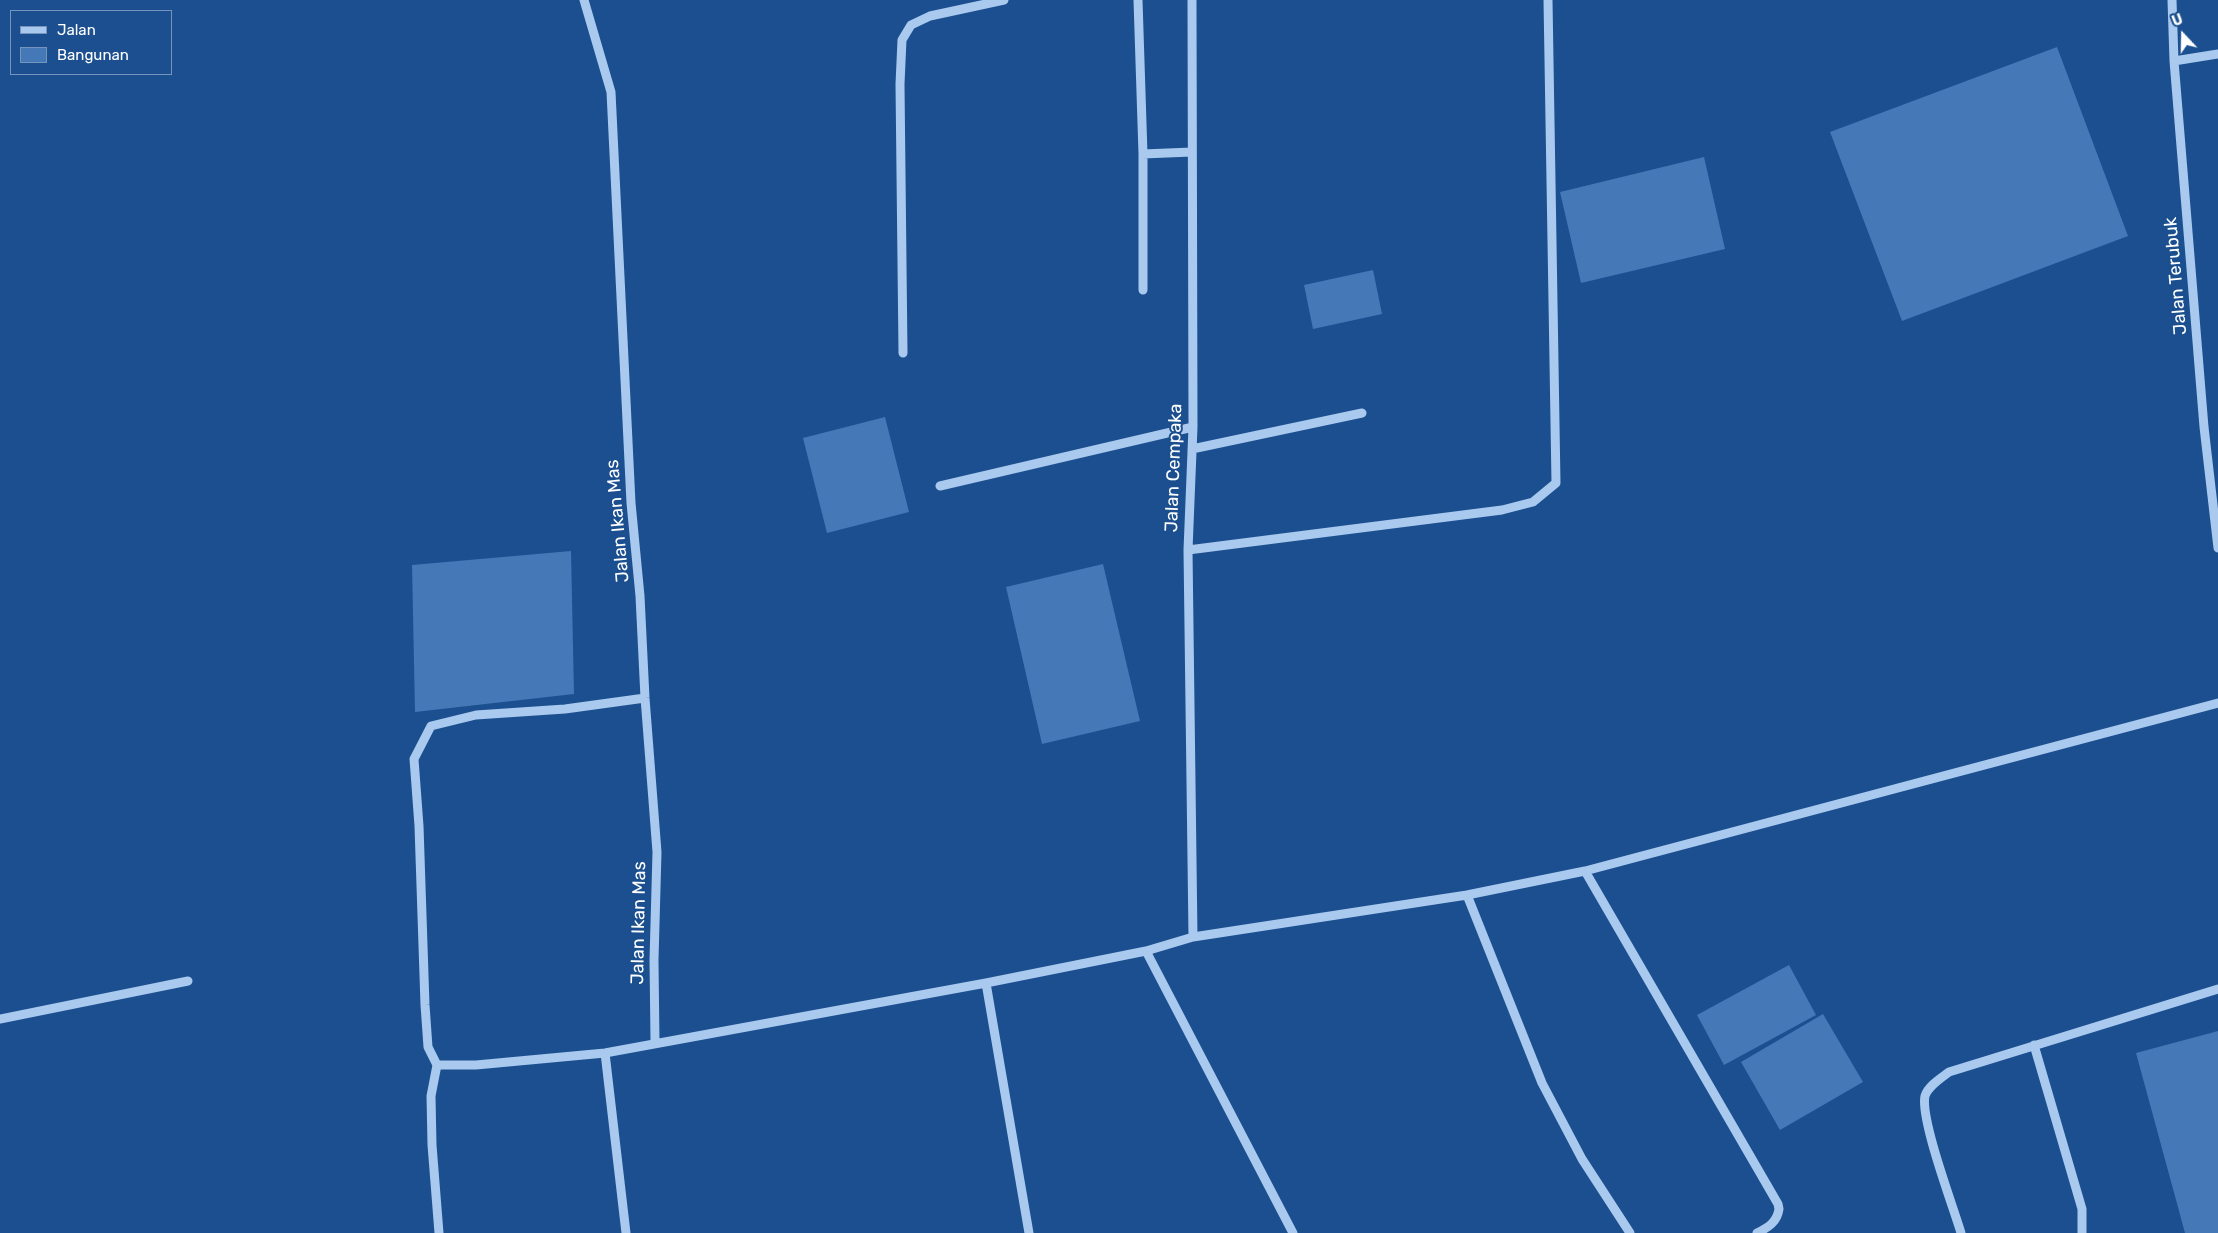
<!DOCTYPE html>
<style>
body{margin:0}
#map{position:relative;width:2218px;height:1233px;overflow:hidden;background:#1b4f8f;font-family:Rubik,sans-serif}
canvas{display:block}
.legend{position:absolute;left:10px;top:10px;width:162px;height:65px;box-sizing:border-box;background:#1b4f8f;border:1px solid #7695bc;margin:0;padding:6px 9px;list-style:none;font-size:15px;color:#fff}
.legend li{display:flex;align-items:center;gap:10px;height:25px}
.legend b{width:25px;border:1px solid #7695bc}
.north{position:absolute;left:2158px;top:10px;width:50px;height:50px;-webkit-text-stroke:4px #1b4f8f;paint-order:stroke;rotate:339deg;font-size:14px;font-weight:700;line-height:20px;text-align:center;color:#fff}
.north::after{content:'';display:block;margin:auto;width:18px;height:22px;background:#fff;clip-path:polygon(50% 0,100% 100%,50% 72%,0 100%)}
</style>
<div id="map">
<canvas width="2218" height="1233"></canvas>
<ul class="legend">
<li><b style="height:6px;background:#a9c9ee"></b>Jalan</li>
<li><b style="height:14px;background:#4478b7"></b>Bangunan</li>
</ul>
<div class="north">U</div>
</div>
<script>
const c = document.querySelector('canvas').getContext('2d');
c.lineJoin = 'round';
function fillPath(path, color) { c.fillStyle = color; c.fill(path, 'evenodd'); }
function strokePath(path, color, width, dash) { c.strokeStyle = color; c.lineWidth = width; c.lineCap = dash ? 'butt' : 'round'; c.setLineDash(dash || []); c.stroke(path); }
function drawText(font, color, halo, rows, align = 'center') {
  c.font = font + ' Rubik,sans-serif'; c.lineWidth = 4; c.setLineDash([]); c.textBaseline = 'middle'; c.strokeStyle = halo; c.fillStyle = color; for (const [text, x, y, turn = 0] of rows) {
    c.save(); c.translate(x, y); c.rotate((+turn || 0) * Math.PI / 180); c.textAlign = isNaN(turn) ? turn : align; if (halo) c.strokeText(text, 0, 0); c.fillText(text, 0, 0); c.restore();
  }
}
const building = new Path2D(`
 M2057 47 2128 236 1902 321 1830 132Z
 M1704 157 1725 249 1581 283 1560 192Z
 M1373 270 1382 314 1313 329 1304 285Z
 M885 417 909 512 827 533 803 438Z
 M571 551 574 694 415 712 412 565Z
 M1103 564 1140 721 1042 744 1006 587Z
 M1789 965 1816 1015 1724 1065 1697 1015Z
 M1823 1014 1863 1082 1780 1130 1741 1062Z
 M2218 1031V1233H2185L2136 1053Z`);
const minor = new Path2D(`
 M584 0 611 92 631 503 640 596 645 698 657 852 654 960 655 1042
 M1138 0 1143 154V290
 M1192 0 1193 427 1188 550 1193 937
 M2172 0 2174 61 2204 427 2218 548
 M2174 61 2218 54
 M1143 154 1192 152
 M903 353 900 84 902 40 911 25 930 16 1004 0
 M1192 449 1362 413
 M940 486 1193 427
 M1188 550 1502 510 1533 502 1556 483 1548 0
 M645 698 565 709 476 715 431 726 414 759 419 826 425 1005 428 1047 437 1065H476L605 1053 986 983 1146 951 1193 937 1467 895 1585 871 2218 703
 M1585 871 1778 1204 1779 1209C1777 1222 1769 1227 1757 1233
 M1467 895 1542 1083 1582 1159 1630 1233
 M1146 951 1293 1233
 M986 983 1029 1233
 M0 1019 188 981
 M2034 1045 2082 1209V1233
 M605 1053 626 1233
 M437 1065 431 1096 432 1145 439 1233
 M1961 1233C1953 1206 1920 1119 1925 1096 1928 1086 1941 1078 1949 1072L2218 989`);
const streetNames = [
 ["Jalan Terubuk",2176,276,-95],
 ["Jalan Cempaka",1174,468,-88],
 ["Jalan Ikan Mas",618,521,-95],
 ["Jalan Ikan Mas",639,923,-89]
];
fillPath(building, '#4478b7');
strokePath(minor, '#a9c9ee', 9);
drawText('18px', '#fff', '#1b4f8f', streetNames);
</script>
